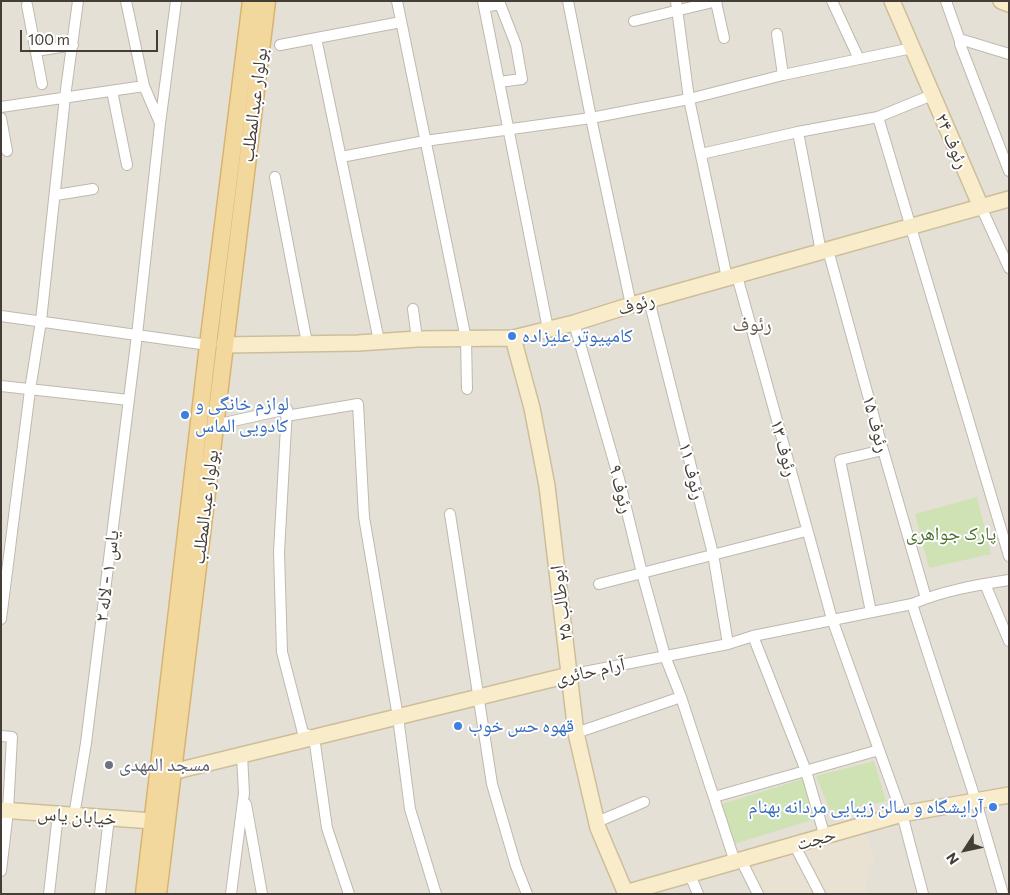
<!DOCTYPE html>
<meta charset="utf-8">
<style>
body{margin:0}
#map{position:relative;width:1010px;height:895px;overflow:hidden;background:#f2eee7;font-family:Commissioner,sans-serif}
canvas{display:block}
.frame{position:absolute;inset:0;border:2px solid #443e37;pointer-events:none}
.north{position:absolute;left:940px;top:825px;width:50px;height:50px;-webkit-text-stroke:4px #fff;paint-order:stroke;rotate:235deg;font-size:14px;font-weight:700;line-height:20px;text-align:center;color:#443e37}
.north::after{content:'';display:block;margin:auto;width:18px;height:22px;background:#443e37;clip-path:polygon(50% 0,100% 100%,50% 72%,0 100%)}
.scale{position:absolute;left:20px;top:30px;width:138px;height:22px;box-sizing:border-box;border:2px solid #443e37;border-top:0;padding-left:6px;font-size:15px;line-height:18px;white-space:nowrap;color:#443e37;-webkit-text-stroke:4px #fff;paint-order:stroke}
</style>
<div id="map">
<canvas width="1010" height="895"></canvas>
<div class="frame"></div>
<div class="north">N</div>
<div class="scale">100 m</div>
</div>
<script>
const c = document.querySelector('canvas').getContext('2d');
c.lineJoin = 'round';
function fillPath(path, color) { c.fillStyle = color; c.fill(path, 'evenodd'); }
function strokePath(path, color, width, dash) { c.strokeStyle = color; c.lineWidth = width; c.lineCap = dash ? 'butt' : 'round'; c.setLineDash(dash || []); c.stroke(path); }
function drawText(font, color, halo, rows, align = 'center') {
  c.font = font + ' Commissioner,"Noto Naskh Arabic",sans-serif'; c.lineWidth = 4; c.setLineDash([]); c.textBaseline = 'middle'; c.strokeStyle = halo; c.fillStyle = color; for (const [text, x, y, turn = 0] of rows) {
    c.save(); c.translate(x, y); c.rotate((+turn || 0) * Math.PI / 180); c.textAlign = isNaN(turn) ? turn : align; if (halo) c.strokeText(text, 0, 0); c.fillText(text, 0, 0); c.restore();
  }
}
const residential = new Path2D(`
 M1 1H1009V894H1Z`);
const education = new Path2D(`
 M865 831 875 859 867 874V894H829L802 848Z
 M793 852 813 894H762L747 862Z`);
const green = new Path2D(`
 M977 497 991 554 929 568 915 514Z
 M874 761 886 801 831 813 816 776Z
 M803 779 815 819 734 844 722 804Z`);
const street = new Path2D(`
 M126 1 144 86 160 123
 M397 1 466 339 467 389
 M483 1 548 329
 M568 1 591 118 631 305
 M676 1 689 99 727 278
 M832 1 859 59
 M946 1 960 41
 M716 2 724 38
 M27 5 42 84
 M484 7 500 4 516 45 522 79 499 82
 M634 21 717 1
 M777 34 783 75
 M316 38 379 341
 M280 45 401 22
 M36 51 73 45
 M1009 54 963 40 960 41V44L1009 171
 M112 91 127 165
 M1 107 144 86
 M878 117 1009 556
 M1 118 7 151
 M798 132 821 252
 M701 154 798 132 878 117 932 95
 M341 157 425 141 591 118 689 99 783 75 912 48
 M275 177 307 343
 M56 195 93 189
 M981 207 1009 268
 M828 250 883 450 926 598
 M737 276 832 619 902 814 923 894
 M649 300 713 554 728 644
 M413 309 417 339
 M1 316 208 345
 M574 323 619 479 642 573 665 656 681 697 735 862
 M1 386 129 400
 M286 416 358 404 364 517 398 717 410 809 436 894
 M215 425 287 409 279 552 282 652 303 733 314 737 327 828 349 894
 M450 514 492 784 516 866 527 894
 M599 584 806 531
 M985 584 1009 641
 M912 604 976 801 1003 894
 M871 612 840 460 883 450
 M1 619 30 390 41 321 65 97 78 1
 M753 636 806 771 825 837
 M569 675 728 644 753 636 912 604C942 591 976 585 1009 580
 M576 733 681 697
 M1 736 12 737 8 811 1 871
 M714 797 879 750
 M246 804 262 894
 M74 816 86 743 137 335 160 124 176 1
 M597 822 644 802
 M795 846 820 894
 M741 860 758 894
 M690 875 698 894
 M49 894 58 814
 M100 894 109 818
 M231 894 244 793 242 755`);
const secondary = new Path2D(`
 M892 1 981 207
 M1001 1 1009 4
 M513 338 532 408 547 486 576 733 598 828 626 894
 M224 345 358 343 417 339 513 338 574 323 631 305 1009 199
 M172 772 569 675
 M1 810 153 821
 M625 893 902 814 1009 795`);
const primary = new Path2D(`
 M144 894 208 345 251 1
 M158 894 267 1`);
const markers = [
 [512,336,5,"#3f7fe0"],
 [185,415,5,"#3f7fe0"],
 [458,726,5,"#3f7fe0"],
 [109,765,5,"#6b7280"],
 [993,807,5,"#3f7fe0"]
];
const streetNames = [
 ["بولوار عبدالمطلب",254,105,-83],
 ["رئوف ۲۴",952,141,67],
 ["رئوف",636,304,-16],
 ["رئوف ۱۵",876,424,75],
 ["رئوف ۱۳",784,448,75],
 ["رئوف ۱۱",692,471,76],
 ["رئوف ۹",621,489,76],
 ["بولوار عبدالمطلب",205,507,-83],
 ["یاس ۱ - لاله ۲",107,576,-83],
 ["ابوطالب ۲۵",561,603,-97],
 ["آرام حائری",590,671,-12],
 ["خیابان یاس",77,816,4],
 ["حجت",816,839,-16]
];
const shopNames = [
 ["کامپیوتر علیزاده",522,336],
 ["لوازم خانگی و",195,404],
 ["کادویی الماس",195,426],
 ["قهوه حس خوب",468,726],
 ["آرایشگاه و سالن زیبایی مردانه بهنام",983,807,"right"]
];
const parkNames = [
 ["پارک جواهری",951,534]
];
const worshipNames = [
 ["مسجد المهدی",119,765]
];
const neighbourhoodNames = [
 ["رئوف",752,324]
];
fillPath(residential, '#e5e0d6');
fillPath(education, '#e9e2d2');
fillPath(green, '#cfe2b4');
strokePath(street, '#bfb8ae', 12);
strokePath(secondary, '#cdbe9b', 18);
strokePath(primary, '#d7b470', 19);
strokePath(street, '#fff', 10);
strokePath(secondary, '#f9ecca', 15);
strokePath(primary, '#f3d89e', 16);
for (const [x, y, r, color] of markers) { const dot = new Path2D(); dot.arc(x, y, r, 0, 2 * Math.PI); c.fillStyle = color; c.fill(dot); strokePath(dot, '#fff', 2); }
drawText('19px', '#443e37', '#fff', streetNames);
drawText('19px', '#366cbe', '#fff', shopNames, 'left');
drawText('19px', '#4a6f30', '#fff', parkNames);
drawText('19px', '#5b616d', '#fff', worshipNames, 'left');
drawText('20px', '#665c4f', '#fff', neighbourhoodNames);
</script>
